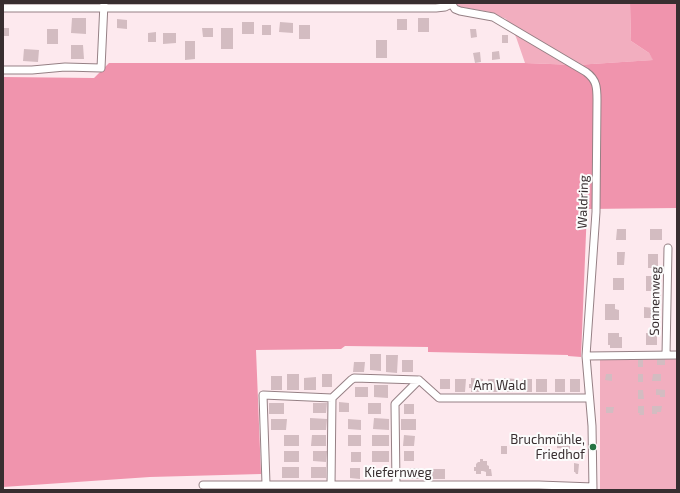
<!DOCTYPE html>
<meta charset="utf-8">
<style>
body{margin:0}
#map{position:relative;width:680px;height:493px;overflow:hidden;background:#fde9ee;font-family:"Exo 2",sans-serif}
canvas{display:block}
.frame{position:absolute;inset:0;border:4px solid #382e30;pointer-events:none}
</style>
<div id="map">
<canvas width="680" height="493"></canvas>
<div class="frame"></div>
</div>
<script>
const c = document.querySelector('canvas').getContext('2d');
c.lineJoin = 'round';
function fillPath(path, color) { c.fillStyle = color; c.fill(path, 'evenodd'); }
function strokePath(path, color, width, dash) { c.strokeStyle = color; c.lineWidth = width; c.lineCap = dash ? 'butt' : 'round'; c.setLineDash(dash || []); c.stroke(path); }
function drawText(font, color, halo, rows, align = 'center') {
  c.font = font + ' "Exo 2",sans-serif'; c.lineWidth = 4; c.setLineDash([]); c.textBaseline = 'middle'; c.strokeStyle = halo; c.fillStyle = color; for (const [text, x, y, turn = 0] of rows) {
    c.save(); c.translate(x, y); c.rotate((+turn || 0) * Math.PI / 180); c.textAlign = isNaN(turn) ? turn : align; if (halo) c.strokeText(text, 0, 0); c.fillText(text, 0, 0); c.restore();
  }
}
const green = new Path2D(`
 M455 3H630L631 41 649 53 654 60 576 65 525 63 516 37 506 19 490 12 456 6Z
 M600 359H677V490H600Z`);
const forest = new Path2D(`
 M630 3H661L662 4 677 3V208L587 209 581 357 568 356V355L428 352V347L345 346 341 349 256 350 261 474 150 477 3 487V77L94 78 109 63H525L576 65 653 60 649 53 631 41Z`);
const building = new Path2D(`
 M72 18H86V34L71 33Z
 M418 18H429V32H418Z
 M117 19 127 20V29L117 28Z
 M397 19H407V30H397Z
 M242 22H254V34H242Z
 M280 22 293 23V33L279 32Z
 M262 25H271V35H262Z
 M299 25H310V39H299Z
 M3 28H9V36H3Z
 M202 28H213V37H203Z
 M221 28H233V49H221Z
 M47 29H58V44H47Z
 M470 29H476L477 37 471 38Z
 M156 32V42H148V33Z
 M163 33H176V43L163 44Z
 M502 35H508V43H502Z
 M376 40H387V58H376Z
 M185 41H195V59L185 60Z
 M71 45H83L84 59H71Z
 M24 49 39 50 38 62 23 61Z
 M499 51 500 59 492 60V52Z
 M480 52 481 62 475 63 473 53Z
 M617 229H626V240H616Z
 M650 229H662V240H650Z
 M617 252H625L624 265H617Z
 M648 254H658V268H648Z
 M646 276H659V291H646Z
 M613 278H624V290H613Z
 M655 292H661V298H654Z
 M605 304H615V309L619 310V320H605Z
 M644 307 654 308V318H644Z
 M608 333H619V337H622V348H610V345H608Z
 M646 333H657V345H646Z
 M370 354H381V371L370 370Z
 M386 355H398L397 373 386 372Z
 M638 358H643V367H638Z
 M657 358H665V365H657Z
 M402 360H413V372H402Z
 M354 362H365L364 372H353Z
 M287 374H299V390H287Z
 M322 374H332V387H322Z
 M606 374H612V381L605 380Z
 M638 374H643V382H638Z
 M653 374H661V381H652Z
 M271 376H282V390H271Z
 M316 377V390H304V378Z
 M471 378 483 379 482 392H471V388H469V384H471Z
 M504 378 515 379V392H504Z
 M440 379H450V389H440Z
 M455 379H466L465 392H455Z
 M488 379H499L498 392H488Z
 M522 379H532V392H522Z
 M536 379H547V392H536Z
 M555 379H565V392H555Z
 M570 379H580V392H570Z
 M374 385H388V398L374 397Z
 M355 387H368V397H355Z
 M656 389 665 390V397H660V395H656Z
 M638 390H643L644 399H638Z
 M339 402 349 403V412H339Z
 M269 403H284V414H269Z
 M313 403H327L326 413H313Z
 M368 403H381V414H368Z
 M404 404H414V414H404Z
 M638 406H644V415H639L640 413H638Z
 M652 406H662L661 412H657V414H652Z
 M606 407H614L613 413H606Z
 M310 418 327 419 326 430H310Z
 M374 418 389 419V430L373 429Z
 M271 419H287L286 430H271Z
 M348 419 361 420V430L348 429Z
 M401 419H416V430H401Z
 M284 435H299V446H284Z
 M312 435H326V446H311Z
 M348 435H361V446H348Z
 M372 435H389V446H372Z
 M404 435 415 436 414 446H403Z
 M557 439H570V449L557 448Z
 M501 446H507V454H501Z
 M284 451H299V462H284Z
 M313 451H327L326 462 313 461Z
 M372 451H389V462H372Z
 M404 451H414V461H404Z
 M351 452H361V462H351Z
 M480 459H483V461H487V465L489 466V469H491L492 476H486V472L483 471H481V474H476V471H474V467H476V464L478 462H480Z
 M574 463 579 464 578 474H576L575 472H574Z
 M282 467H299V478H282Z
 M311 467H326V478H311Z
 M350 468H360V479L350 478Z
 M410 468H419V479H409Z
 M430 469H445V479H430Z`);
const minor = new Path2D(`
 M451 3 455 9 460 11 493 17 498 20 586 72C597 80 597 88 597 100L596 212 586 356 592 426 593 490
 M3 8H436L445 7 451 4
 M3 70H32L65 67 101 68 104 3
 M666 355 668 248
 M586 356 677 355
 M266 484 263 395 332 398 351 380 354 378 419 380 439 398H589
 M203 485H539L593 487
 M331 485 332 398
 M396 485 395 404 419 380`);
const markers = [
 [593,447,4,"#257343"]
];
const streetNames = [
 ["Waldring",583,202,-88],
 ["Sonnenweg",655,301,-89],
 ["Am Wald",500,386],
 ["Kiefernweg",398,473]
];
const poiNames = [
 ["Bruchmühle,",585,440],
 ["Friedhof",585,455]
];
fillPath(green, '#f2aebf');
fillPath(forest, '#f094ad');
fillPath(building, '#d3bcc1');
strokePath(minor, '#968085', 9);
strokePath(minor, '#fff', 7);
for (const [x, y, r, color] of markers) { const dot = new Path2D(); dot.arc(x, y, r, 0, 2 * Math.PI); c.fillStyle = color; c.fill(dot); strokePath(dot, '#fcfcfc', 1.5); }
drawText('13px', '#382e30', '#fcfcfc', streetNames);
drawText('13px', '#382e30', '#fcfcfc', poiNames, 'right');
</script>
